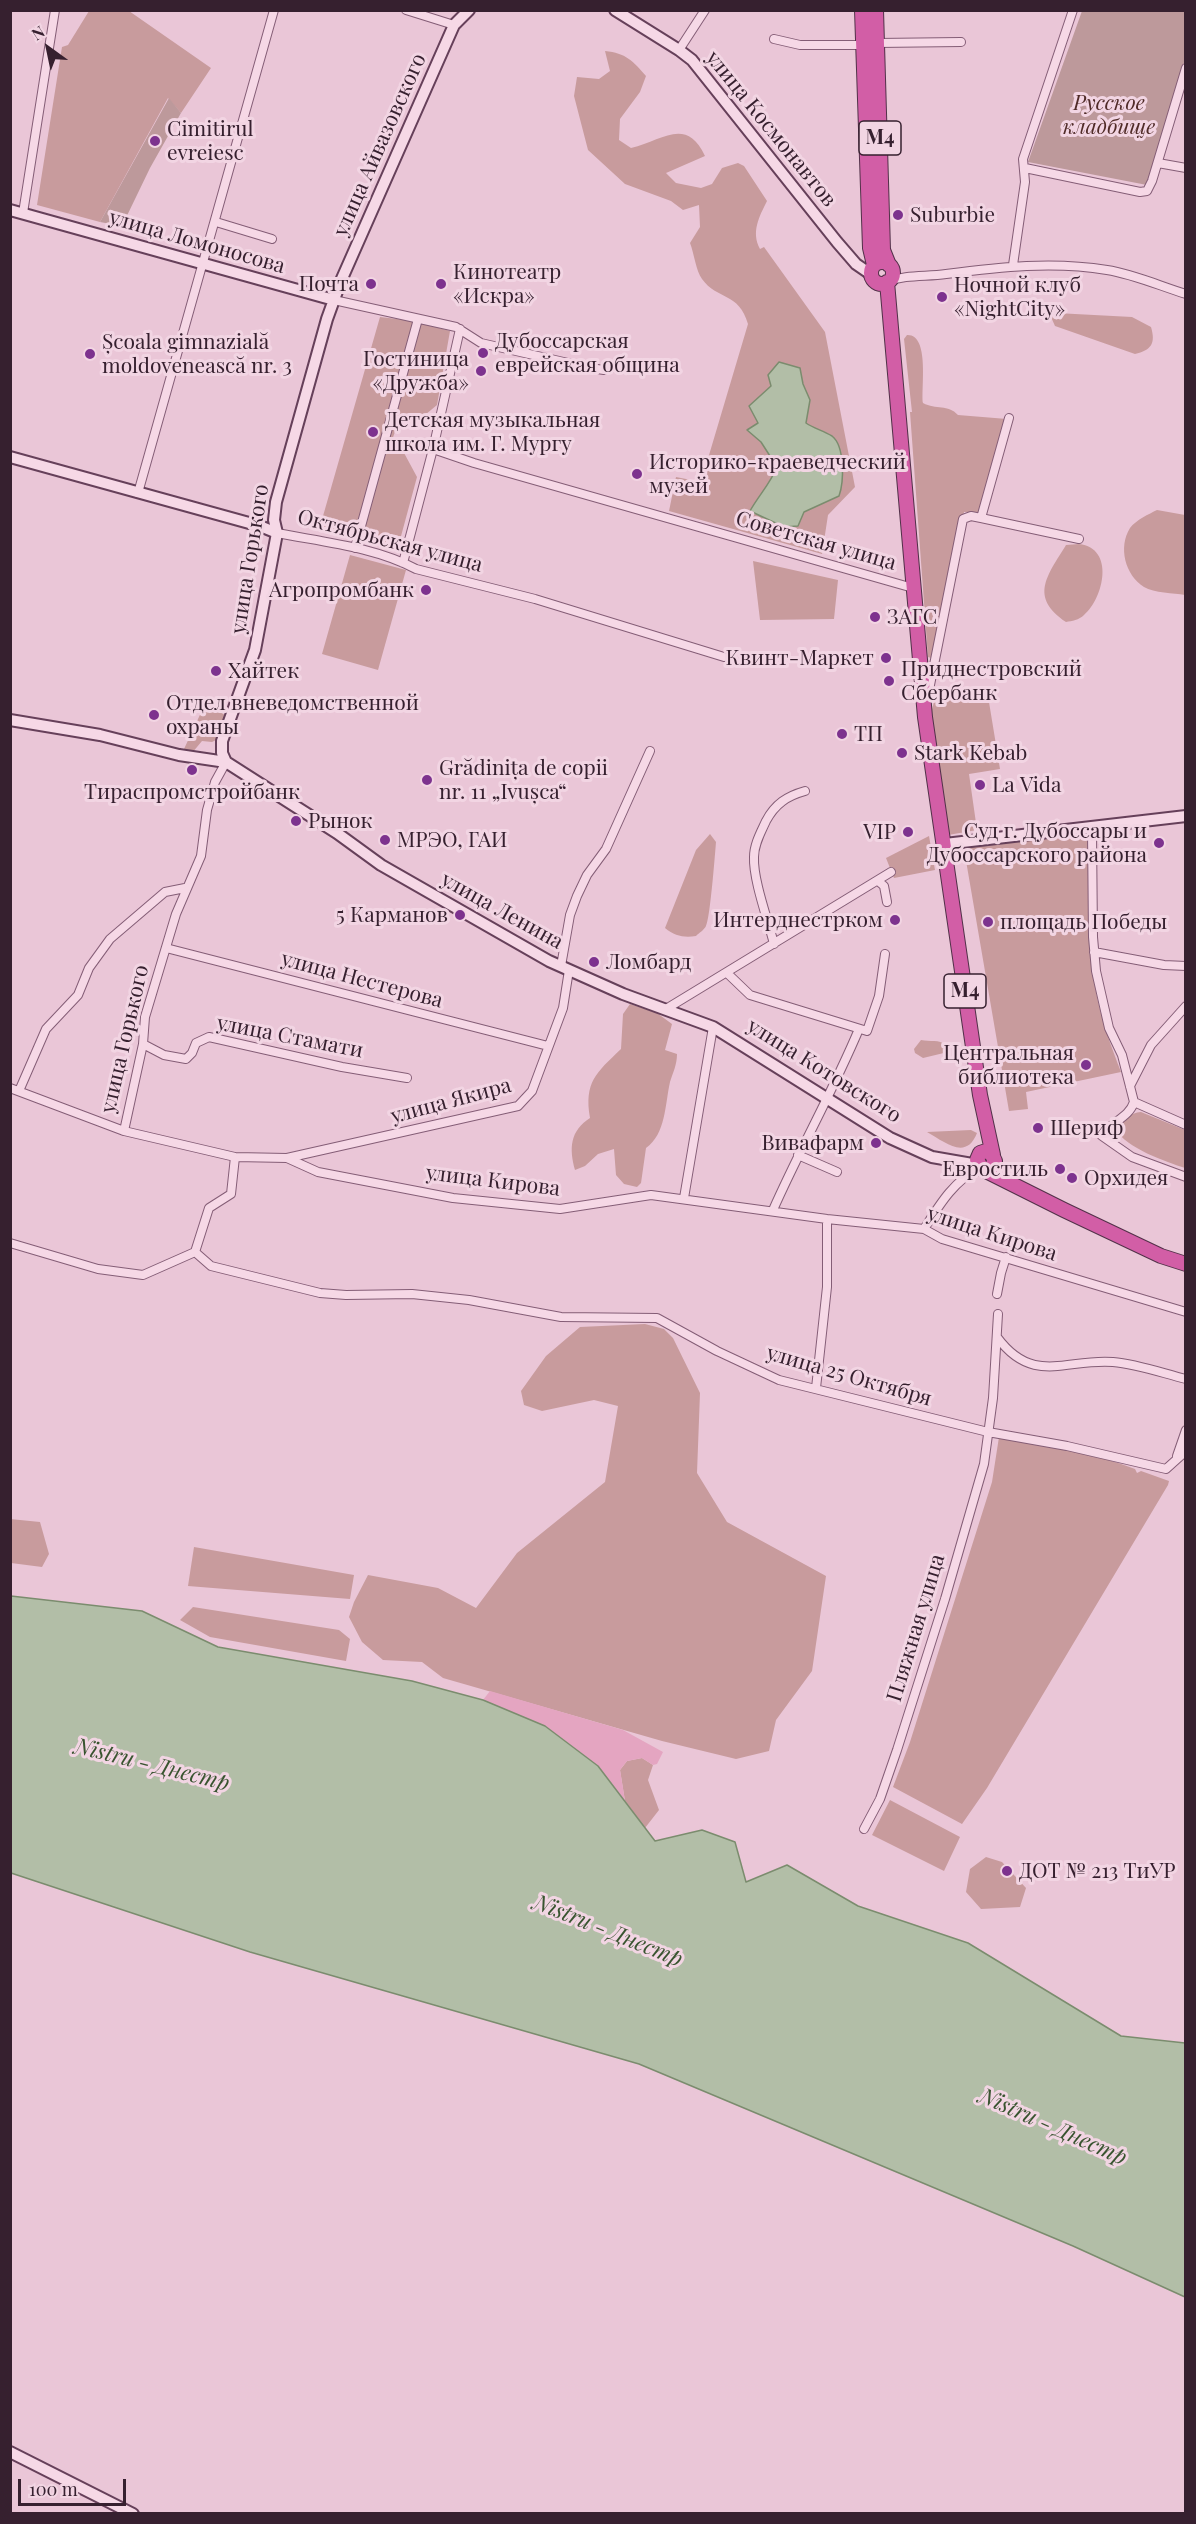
<!DOCTYPE html>
<meta charset="utf-8">
<style>
body{margin:0}
#map{position:relative;width:1196px;height:2524px;overflow:hidden;background:#eac6d7;font-family:"Playfair Display",serif}
canvas{display:block}
.frame{position:absolute;inset:0;border:12px solid #36202f;pointer-events:none}
.north{position:absolute;left:18px;top:18px;width:60px;height:60px;-webkit-text-stroke:4px #f2d5e3;paint-order:stroke;rotate:327deg;font-size:16px;font-weight:700;line-height:24px;text-align:center;color:#36202f}
.north::after{content:'';display:block;margin:auto;width:21px;height:27px;background:#36202f;clip-path:polygon(50% 0,100% 100%,50% 72%,0 100%)}
.scale{position:absolute;left:18px;top:2479px;width:108px;height:27px;box-sizing:border-box;border:3px solid #36202f;border-top:0;padding-left:8px;font-size:18px;line-height:21px;white-space:nowrap;color:#36202f;-webkit-text-stroke:4px #f2d5e3;paint-order:stroke}
</style>
<div id="map">
<canvas width="1196" height="2524"></canvas>
<div class="frame"></div>
<div class="north">N</div>
<div class="scale">100 m</div>
</div>
<script>
const c = document.querySelector('canvas').getContext('2d');
c.lineJoin = 'round';
function fillPath(path, color) { c.fillStyle = color; c.fill(path, 'evenodd'); }
function strokePath(path, color, width, dash) { c.strokeStyle = color; c.lineWidth = width; c.lineCap = dash ? 'butt' : 'round'; c.setLineDash(dash || []); c.stroke(path); }
function drawText(font, color, halo, rows, align = 'center') {
  c.font = font + ' "Playfair Display",serif'; c.lineWidth = 6; c.setLineDash([]); c.textBaseline = 'middle'; c.strokeStyle = halo; c.fillStyle = color; for (const [text, x, y, turn = 0] of rows) {
    c.save(); c.translate(x, y); c.rotate((+turn || 0) * Math.PI / 180); c.textAlign = isNaN(turn) ? turn : align; if (halo) c.strokeText(text, 0, 0); c.fillText(text, 0, 0); c.restore();
  }
}
const green = new Path2D(`
 M89 11H129L211 68 181 113 168 98 100 222 37 205 62 47 68 45Z
 M605 51C626 53 633 61 646 76L640 92 620 119 619 140 631 148C662 141 686 116 705 156L666 173 676 183 701 188 712 184 722 168 738 163 744 166 767 201C759 217 751 232 760 249L764 247 825 332 855 487 828 515 822 554 669 511 676 477 701 482 748 324C739 292 717 300 702 279 696 271 694 253 690 243L700 227 699 205 683 210 671 201 625 184 588 150 574 96 577 77 599 79 610 71Z
 M1056 313 1132 317 1151 327C1156 344 1151 350 1135 354L1055 326 1051 317Z
 M380 317 414 321 450 331 437 405 414 424 399 420 390 446 403 451 417 477 397 551 319 530Z
 M907 335C930 334 921 388 923 403 936 410 948 404 958 415L1007 419 979 512H964L938 653 934 659 928 657 910 412H912L904 339Z
 M1157 510 1185 515V595C1174 593 1154 593 1144 587 1125 575 1118 547 1130 528 1136 520 1149 514 1157 510Z
 M1079 544C1115 548 1104 598 1084 615 1079 620 1072 621 1066 622 1029 597 1047 576 1066 545Z
 M350 555 406 570 378 670 322 654Z
 M753 561 838 580 834 619 760 620Z
 M987 690 1000 769 969 774 977 830 948 835 930 717 935 698Z
 M205 704 225 715 227 718 218 739 212 742 202 741 192 753 184 749Z
 M710 834 716 842C715 855 710 920 706 926 704 930 699 933 696 936 684 938 675 936 665 928L696 850Z
 M1091 834C1091 886 1088 940 1096 992 1101 1019 1111 1046 1121 1072L1026 1092 1028 1109 1009 1111 964 849 992 843Z
 M929 836 935 870 894 878 886 858Z
 M630 1004 657 1013 672 1024 665 1050 677 1054C677 1065 673 1072 670 1082 665 1104 666 1134 646 1148L641 1183 637 1187 624 1184 616 1175 614 1149 598 1154 585 1166 575 1170C569 1148 570 1131 590 1118 584 1082 596 1073 621 1049L623 1014Z
 M921 1040C930 1042 939 1039 946 1045L948 1052 923 1058 915 1053 914 1049Z
 M1141 1112 1185 1130V1168C1167 1162 1125 1148 1116 1129 1120 1119 1131 1113 1141 1112Z
 M971 1130 977 1133C966 1161 945 1142 927 1132Z
 M645 1324 664 1329 673 1338 700 1393 697 1473 727 1522 826 1576 812 1671 776 1720 769 1751 736 1759 662 1741 443 1678 422 1662 383 1660 362 1642 349 1617 354 1602 368 1575 438 1588 476 1608 517 1553 605 1482 618 1406 594 1400 542 1411 524 1405 521 1391 546 1356 580 1327Z
 M999 1437C1045 1445 1091 1452 1135 1469L1137 1473 1141 1471 1169 1481 1168 1485 987 1788 962 1824 893 1787 910 1742 992 1482Z
 M10 1519 40 1522 49 1554 42 1567 11 1563Z
 M194 1547 354 1575 350 1599 188 1586Z
 M193 1607 339 1630 350 1639 346 1661 210 1637 180 1620Z
 M642 1758 653 1765 648 1780 659 1810 645 1828 625 1801 620 1770 627 1761Z
 M890 1800 960 1837 944 1871 872 1835Z
 M986 1857 1002 1862 1026 1888 1020 1907 981 1909 966 1892 970 1869Z`);
const sand = new Path2D(`
 M490 1691 623 1730 663 1752 657 1764 653 1765 642 1758 627 1761 620 1770 625 1801 598 1766 545 1726 483 1700Z`);
const cemetery = new Path2D(`
 M1082 11H1185V58L1167 132 1147 185 1028 162Z
 M169 98 181 113 150 168 122 226 100 222Z`);
const water = new Path2D(`
 M779 362 800 368 803 384 810 400 806 423C813 428 824 431 832 436 845 446 844 482 839 496L804 512 798 526 784 527 750 511C759 495 770 484 777 467L761 442 747 430 758 423 749 406 771 386 768 375Z
 M11 1596 142 1611 218 1647 412 1681 483 1700 545 1726 598 1766 655 1841 702 1830 735 1842 746 1882 787 1865 858 1906 968 1943 1121 2036 1185 2043V2297L1073 2246 639 2064 250 1952 11 1873Z`);
const street = new Path2D(`
 M406 10 454 25
 M774 39 800 45H863
 M877 43 961 42
 M679 50 705 10
 M1158 163 1186 168
 M1025 168 1140 192 1147 191 1152 181 1186 68
 M23 213 55 10
 M216 222 272 239
 M1013 265 1025 182 1023 159 1073 10
 M887 282C906 274 926 277 946 274 1000 267 1053 261 1107 270 1133 274 1160 286 1186 294
 M334 300 456 327 481 343 590 368 604 370 614 367
 M433 449 474 463 913 588
 M138 493 274 10
 M981 518 1009 418
 M277 533C323 542 375 547 416 569L535 599 724 657
 M355 548 418 319
 M403 563 433 449 460 329
 M928 695 963 519 971 516 981 518 1079 539
 M1094 827 1092 832 1093 937 1096 971 1109 1028 1122 1055 1134 1102
 M878 881 884 886 887 902
 M774 944C768 920 753 880 754 857 754 844 761 832 766 821 775 804 787 796 805 791
 M166 948 548 1046
 M1094 952 1164 965 1186 966
 M561 966 570 915 577 896 587 875 606 849 650 751
 M727 973 750 995 867 1031 879 996 885 954
 M666 1009 891 872
 M143 1044 164 1055 186 1059 192 1053 196 1043 209 1037 342 1067 407 1078
 M1130 1086 1151 1045 1186 1006
 M10 1088 124 1131 235 1157 287 1158 318 1172 453 1198 560 1209 651 1195 827 1219 924 1229 942 1239 1186 1312
 M19 1091 46 1029 78 995 89 968 110 939 165 892 185 888
 M1186 1125 1134 1102C1129 1118 1110 1122 1102 1136L1132 1157 1186 1177
 M124 1131 143 1044 145 1017 176 914 201 856 207 810 215 782 226 762
 M798 1155 837 1172
 M235 1157 231 1194 209 1208 195 1252 211 1266 320 1293 346 1295 412 1294 469 1300 561 1317 657 1318 717 1351 779 1380 988 1432 1067 1446 1166 1469 1186 1451
 M287 1158 518 1106 532 1091 563 1008 569 970
 M684 1198 713 1027
 M773 1210C800 1149 833 1091 859 1029
 M924 1229C940 1204 953 1182 980 1167
 M10 1243 98 1269 143 1275 195 1252
 M997 1294 1001 1273 1006 1257
 M997 1337C1033 1386 1067 1358 1113 1362 1137 1364 1162 1373 1186 1379
 M816 1388 827 1287V1219
 M1177 1456 1186 1430
 M864 1829 880 1799 897 1750 945 1599 984 1464 993 1398 998 1314`);
const secondary = new Path2D(`
 M615 10 679 50 692 60 837 242 856 264 872 275
 M10 210 334 300
 M10 457 260 526 277 533
 M10 720 100 735 179 755 226 762 337 833 381 865 549 961 623 994 713 1027 890 1138 932 1157 978 1165
 M226 762 222 753V741L255 650 277 533 274 520 276 502 327 319 340 283 454 25 469 10
 M945 844 1186 816
 M10 2452 133 2514`);
const highway = new Path2D(`
 M862 10 870 248 874 265
 M876 10 883 250 889 265
 M871 273a11 11 0 1 1 22 0a11 11 0 1 1-22 0Z
 M887 282 925 717 980 1095 993 1155
 M985 1169 991 1168 995 1161 991 1153 986 1151 980 1153 977 1160 982 1169 1064 1210 1161 1256 1186 1264`);
const markers = [
 [155,141,6,"#7d328e"],
 [898,215,6,"#7d328e"],
 [371,284,6,"#7d328e"],
 [441,284,6,"#7d328e"],
 [942,297,6,"#7d328e"],
 [483,353,6,"#7d328e"],
 [90,354,6,"#7d328e"],
 [481,371,6,"#7d328e"],
 [373,432,6,"#7d328e"],
 [637,474,6,"#7d328e"],
 [426,590,6,"#7d328e"],
 [875,617,6,"#7d328e"],
 [886,658,6,"#7d328e"],
 [216,671,6,"#7d328e"],
 [889,681,6,"#7d328e"],
 [154,715,6,"#7d328e"],
 [842,734,6,"#7d328e"],
 [902,753,6,"#7d328e"],
 [192,770,6,"#7d328e"],
 [427,780,6,"#7d328e"],
 [980,785,6,"#7d328e"],
 [296,821,6,"#7d328e"],
 [908,832,6,"#7d328e"],
 [385,840,6,"#7d328e"],
 [1159,843,6,"#7d328e"],
 [460,915,6,"#7d328e"],
 [895,920,6,"#7d328e"],
 [988,922,6,"#7d328e"],
 [594,962,6,"#7d328e"],
 [1086,1065,6,"#7d328e"],
 [1038,1128,6,"#7d328e"],
 [876,1143,6,"#7d328e"],
 [1060,1169,6,"#7d328e"],
 [1072,1178,6,"#7d328e"],
 [1007,1871,6,"#7d328e"]
];
const shields = [
 [880,138,42],
 [965,991,42]
];
const shieldNames = [
 ["M4",880,138],
 ["M4",965,991]
];
const parkNames = [
 ["Русское",1109,103],
 ["кладбище",1109,127]
];
const poiNames = [
 ["Cimitirul",167,129],
 ["evreiesc",167,153],
 ["Suburbie",910,215],
 ["Кинотеатр",453,272],
 ["«Искра»",453,296],
 ["Почта",359,284,"right"],
 ["Ночной клуб",954,285],
 ["«NightCity»",954,309],
 ["Дубоссарская",495,341],
 ["еврейская община",495,365],
 ["Școala gimnazială",102,342],
 ["moldovenească nr. 3",102,366],
 ["Гостиница",469,359,"right"],
 ["«Дружба»",469,383,"right"],
 ["Детская музыкальная",385,420],
 ["школа им. Г. Мургу",385,444],
 ["Историко-краеведческий",649,462],
 ["музей",649,486],
 ["Агропромбанк",414,590,"right"],
 ["ЗАГС",887,617],
 ["Квинт-Маркет",874,658,"right"],
 ["Приднестровский",901,669],
 ["Сбербанк",901,693],
 ["Хайтек",228,671],
 ["Отдел вневедомственной",166,703],
 ["охраны",166,727],
 ["ТП",854,734],
 ["Stark Kebab",914,753],
 ["Grădinița de copii",439,768],
 ["nr. 11 „Ivușca“",439,792],
 ["La Vida",992,785],
 ["Тираспромстройбанк",192,792,"center"],
 ["Рынок",308,821],
 ["Суд г. Дубоссары и",1147,831,"right"],
 ["Дубоссарского района",1147,855,"right"],
 ["VIP",896,832,"right"],
 ["МРЭО, ГАИ",397,840],
 ["5 Карманов",448,915,"right"],
 ["Интерднестрком",883,920,"right"],
 ["площадь Победы",1000,922],
 ["Ломбард",606,962],
 ["Центральная",1074,1053,"right"],
 ["библиотека",1074,1077,"right"],
 ["Шериф",1050,1128],
 ["Вивафарм",864,1143,"right"],
 ["Евростиль",1048,1169,"right"],
 ["Орхидея",1084,1178],
 ["ДОТ № 213 ТиУР",1019,1871]
];
const streetNames = [
 ["улица Космонавтов",771,129,51],
 ["улица Айвазовского",380,145,-66],
 ["улица Ломоносова",197,242,16],
 ["Октябрьская улица",390,541,15],
 ["Советская улица",816,541,16],
 ["улица Горького",250,559,-81],
 ["улица Ленина",502,911,29],
 ["улица Нестерова",362,980,15],
 ["улица Стамати",290,1037,11],
 ["улица Горького",125,1039,-77],
 ["улица Котовского",824,1071,32],
 ["улица Якира",451,1101,-15],
 ["улица Кирова",493,1181,7],
 ["улица Кирова",992,1234,18],
 ["улица 25 Октября",849,1376,16],
 ["Пляжная улица",916,1628,-73]
];
const waterNames = [
 ["Nistru - Днестр",152,1765,14],
 ["Nistru - Днестр",608,1931,22],
 ["Nistru - Днестр",1053,2127,24]
];
fillPath(green, '#c89b9d');
fillPath(sand, '#e4a5c1');
fillPath(cemetery, '#bd999b');
fillPath(water, '#b2bea7');
strokePath(water, '#7b8c6e', 1.5);
strokePath(street, '#845d76', 10);
strokePath(secondary, '#66405a', 14);
strokePath(highway, '#523149', 16);
strokePath(street, '#f6d8e6', 8);
strokePath(secondary, '#f6d8e6', 10);
strokePath(highway, '#d25ea6', 14);
for (const [x, y, r, color] of markers) { const dot = new Path2D(); dot.arc(x, y, r, 0, 2 * Math.PI); c.fillStyle = color; c.fill(dot); strokePath(dot, '#f2d5e3', 2); }
for (const [x, y, w] of shields) { const box = new Path2D(); box.roundRect(x - w / 2, y - 17, w, 34, 4.5); c.fillStyle = '#f2d5e3'; c.fill(box); strokePath(box, '#36202f', 1.5); }
drawText('bold 20px', '#36202f', null, shieldNames);
drawText('italic 21px', '#502b28', '#f2d5e3', parkNames);
drawText('21px', '#36202f', '#f2d5e3', poiNames, 'left');
drawText('21px', '#36202f', '#f2d5e3', streetNames);
drawText('italic 22px', '#395430', '#f2d5e3', waterNames);
</script>
